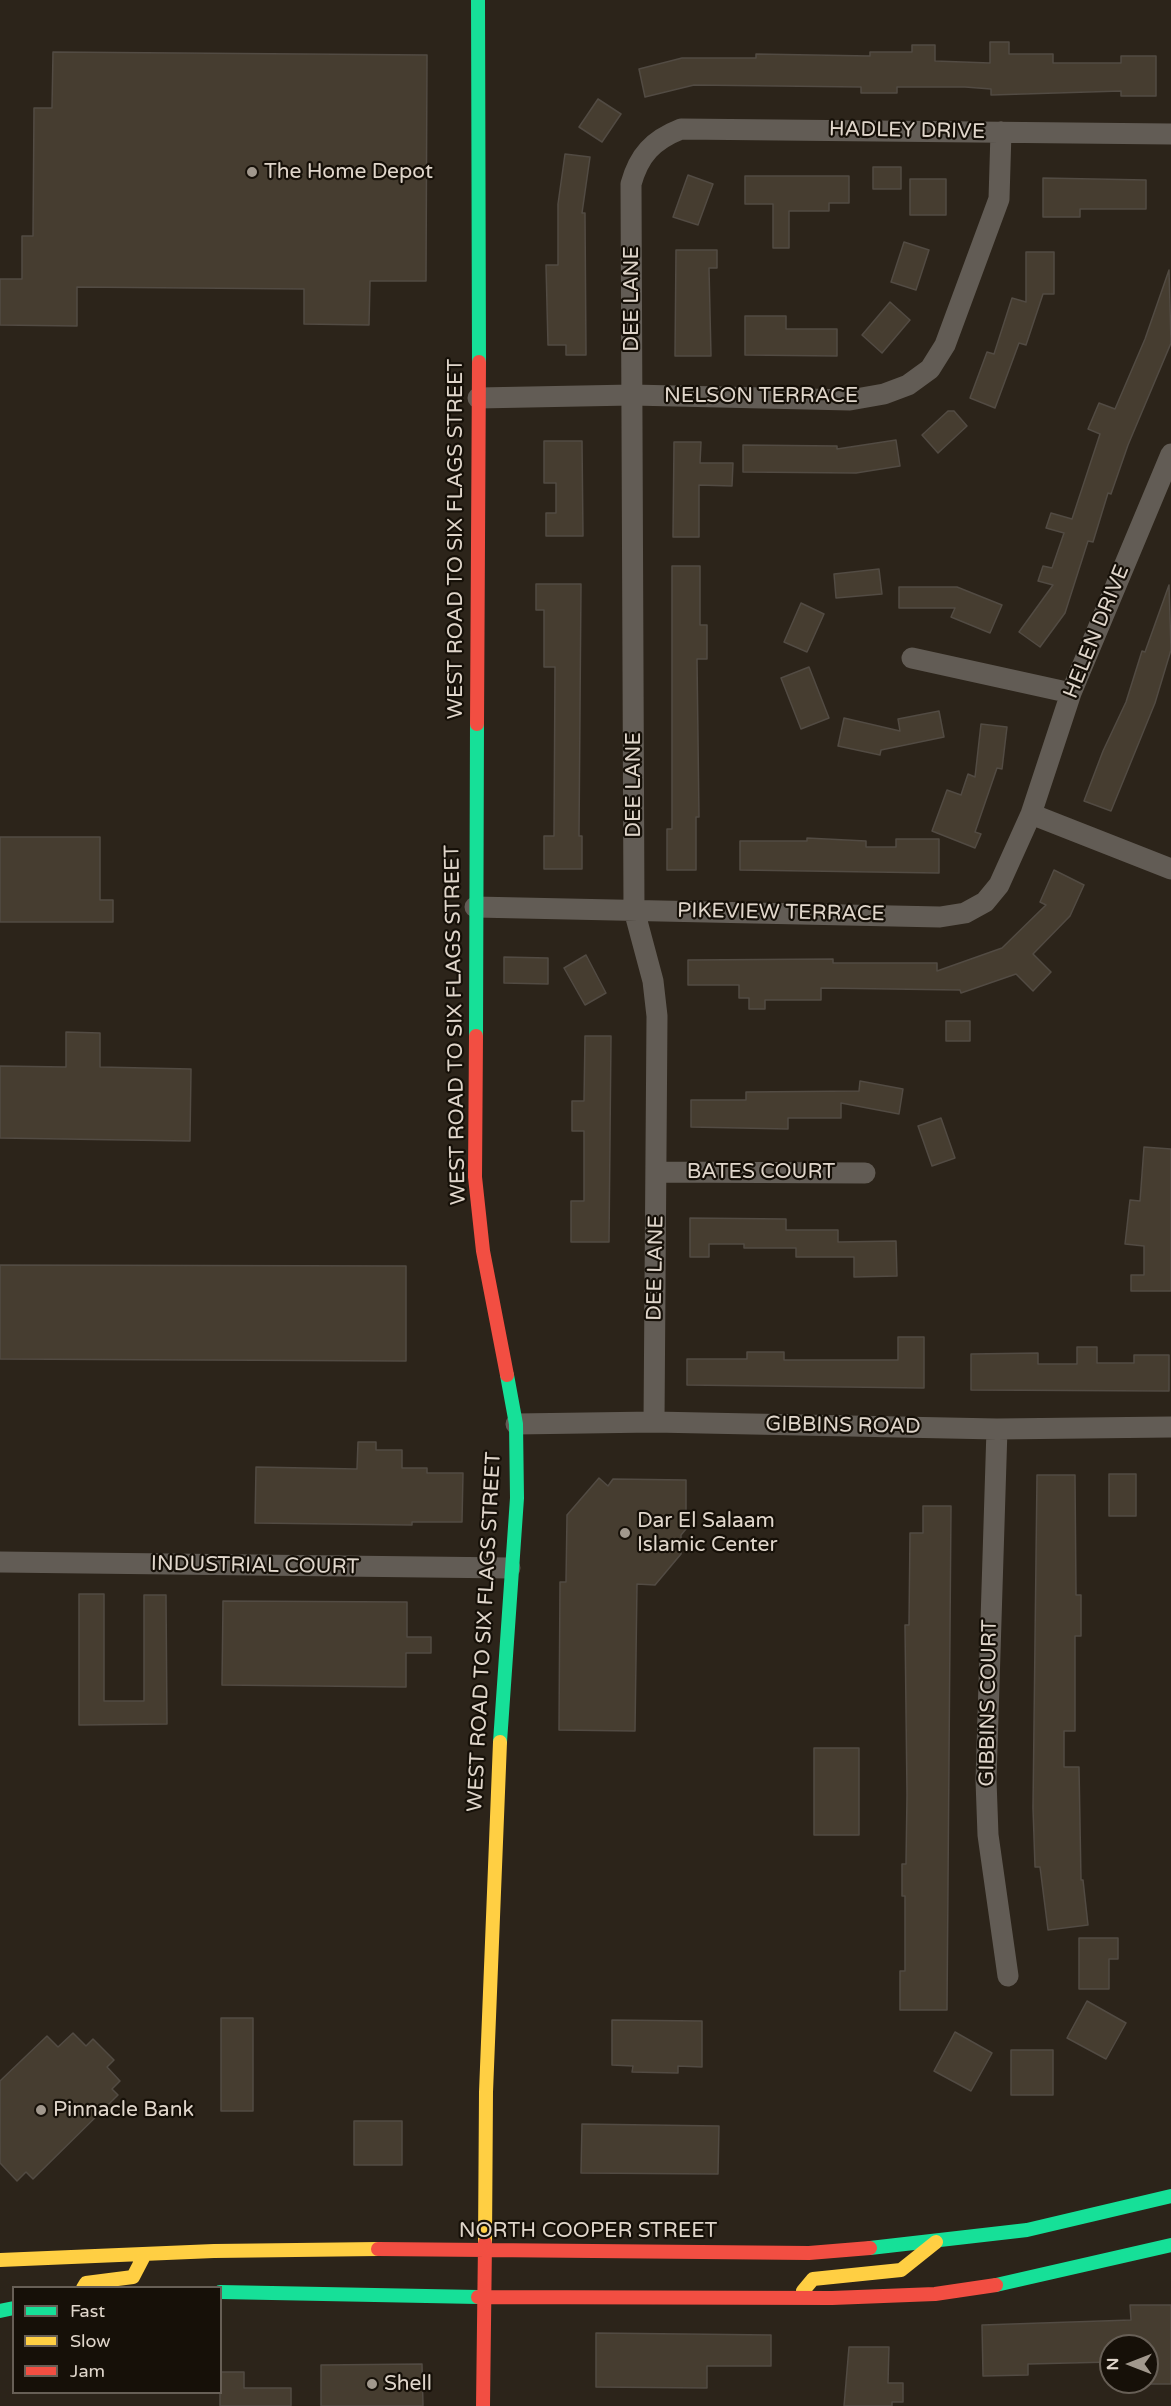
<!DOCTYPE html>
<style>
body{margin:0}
#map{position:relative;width:1171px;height:2406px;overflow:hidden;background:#2c241a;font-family:"Varela Round",sans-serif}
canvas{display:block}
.legend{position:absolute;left:12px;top:2286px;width:210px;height:108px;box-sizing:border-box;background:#161008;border:2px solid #675f56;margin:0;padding:8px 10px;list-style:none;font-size:18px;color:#e0d6cb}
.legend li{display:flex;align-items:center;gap:12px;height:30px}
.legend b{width:30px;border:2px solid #675f56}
.north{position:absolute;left:1099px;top:2334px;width:60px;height:60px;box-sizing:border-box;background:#161008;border:2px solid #675f56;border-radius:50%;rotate:270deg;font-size:16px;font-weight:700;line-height:24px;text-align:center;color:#e0d6cb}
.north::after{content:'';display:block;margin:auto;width:21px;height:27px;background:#a1988d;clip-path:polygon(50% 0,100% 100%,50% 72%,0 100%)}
</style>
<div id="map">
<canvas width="1171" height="2406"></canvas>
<ul class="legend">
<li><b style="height:8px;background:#16e098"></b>Fast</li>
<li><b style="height:8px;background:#ffcf43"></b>Slow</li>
<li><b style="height:8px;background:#f24e42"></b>Jam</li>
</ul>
<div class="north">N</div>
</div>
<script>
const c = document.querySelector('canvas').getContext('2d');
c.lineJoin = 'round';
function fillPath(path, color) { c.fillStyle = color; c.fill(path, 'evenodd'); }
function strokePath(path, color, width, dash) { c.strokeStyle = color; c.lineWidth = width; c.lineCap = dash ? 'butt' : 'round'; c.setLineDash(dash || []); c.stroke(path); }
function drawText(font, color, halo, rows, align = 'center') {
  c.font = font + ' "Varela Round",sans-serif'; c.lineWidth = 4.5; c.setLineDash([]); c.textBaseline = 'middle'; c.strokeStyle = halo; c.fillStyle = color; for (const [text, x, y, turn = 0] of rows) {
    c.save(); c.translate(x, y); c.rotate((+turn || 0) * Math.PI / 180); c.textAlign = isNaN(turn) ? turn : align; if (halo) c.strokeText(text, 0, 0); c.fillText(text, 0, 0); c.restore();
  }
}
const building = new Path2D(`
 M990 42H1009V54H1053V63H1121V56H1156V96H1121V91L991 95V89L965 87H897V93H861V87L694 85 645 97 639 69 682 58H756V54L870 56V52H912V45H935V61L990 63Z
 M53 52 427 55 426 281H370L369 325 304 324V289L77 287V326L0 325V279H22V236H33L34 108H52Z
 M598 99 621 114 602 142 579 127Z
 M565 154 590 157 582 213H585L586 355H566V345H548L546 265H558V204Z
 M873 167H901V189H873Z
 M688 175 713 184 698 225 673 217Z
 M745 176H849V203H829V211H789V248H773V204H745Z
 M1043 178 1146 180V209H1080V217H1043Z
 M910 179H946V215H910Z
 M904 242 929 250 916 290 891 282Z
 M676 250H717V268H709L711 356H675Z
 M1026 252H1054V294H1043L1026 345 1019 343 995 408 970 398 987 352 994 354 1012 298 1026 302Z
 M1169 270 1171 343 1128 445 1111 494 1108 493 1093 542 1088 541 1065 613 1040 647 1019 632 1053 585 1038 581 1043 566 1052 568 1064 533 1046 528 1051 513 1072 519 1100 434 1088 429 1099 403 1115 409 1145 339Z
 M890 302 910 320 882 353 862 335Z
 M745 316H786V329H837V356L745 355Z
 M948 411H954L967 426 938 453 922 435Z
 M896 440 900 466 856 473 743 472V445L837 446V449Z
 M544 441H582L583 536H546V513H556V483H544Z
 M674 442H701L700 463H733L732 486 699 485V537H673Z
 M672 566H700V625H707V659H697L699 817H696V870H667V829H672Z
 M879 569 882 594 836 598 834 574Z
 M536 584H581L579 836H582V869H544V836H554L555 667H544V610H536Z
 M1169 585 1171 650 1155 703 1111 811 1084 801 1103 751 1126 702 1142 651 1145 652Z
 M899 587H957L1002 605 990 633 951 617 955 608H899Z
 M801 603 824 614 807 652 784 642Z
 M809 667 829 718 801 729 781 678Z
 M939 711 944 737 881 750 880 755 838 746 844 718 900 731 898 719Z
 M981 724 1007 727 1002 769 997 768 975 832 981 834 975 848 932 831 947 790 961 795 968 774 975 777Z
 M0 837H100V900H113V922H0Z
 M807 838 866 841V847H896V839H939V873L740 870V841H807Z
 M1054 870 1084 885 1070 916 1033 954 1051 972 1033 991 1016 974 961 993 960 990 821 988V1000H765V1009H749V998H739V985H688V960L833 959V963H937V971L1002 948 1046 905 1040 902Z
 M586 955 606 993 585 1005 564 968Z
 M504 957 548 958V984L504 983Z
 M946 1021H970V1041H946Z
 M66 1032 100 1033V1067L191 1069 190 1141 0 1138V1066L66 1067Z
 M585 1036H611L609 1242H571V1201H584V1131H572V1101H584Z
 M860 1081 903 1089 899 1114 841 1103V1118H788V1129L691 1127V1100H746V1092L859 1091Z
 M941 1118 955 1158 932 1166 918 1126Z
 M1144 1147 1171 1149V1291H1131V1275H1144V1246L1125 1244 1130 1200 1140 1201Z
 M690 1218 786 1219V1230H838V1242L896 1241 897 1276 854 1277V1257H796V1248H744V1244H709V1257H690Z
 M0 1265 406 1266V1361L0 1359Z
 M898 1337H924V1388L687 1385V1359H747V1352H784V1360H898Z
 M1077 1347H1097V1363H1134V1355H1169V1391L971 1390V1354L1038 1353V1364H1077Z
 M358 1442H376V1450H402V1468H427V1473H463L462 1522H412V1525L255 1523 256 1467 357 1469Z
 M1109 1474H1136V1516H1109Z
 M1037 1475H1075L1076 1595H1081V1636H1075V1731H1064V1767H1079L1081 1880H1083L1088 1925 1048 1930 1040 1867H1035L1033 1808Z
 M599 1478 608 1486 613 1479 686 1480V1529L681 1535V1554L655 1585 637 1584 635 1731 559 1730 560 1582H566L567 1515Z
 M923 1506H951L947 2010H900V1971H905V1896H902V1864H906L907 1795 905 1625H909L910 1533H923Z
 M79 1594H104V1701H144V1595H166L167 1724 79 1725Z
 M223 1601 407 1602V1637H431V1653H406V1687L222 1685Z
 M814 1748H859V1835H814Z
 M1079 1938H1118V1959H1109V1989H1079Z
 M1087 2001 1126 2023 1106 2059 1067 2038Z
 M221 2018H253V2111H221Z
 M612 2020 702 2021V2067L678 2066V2073L632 2072 633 2066 612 2065Z
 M955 2032 992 2053 971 2091 934 2071Z
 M73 2033 86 2046 93 2039 114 2060 107 2067 120 2081 112 2089 118 2095 33 2179 26 2172 17 2181 0 2163V2081L47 2036 58 2047Z
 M1011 2050H1053V2095H1011Z
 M354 2121H402V2165H354Z
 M582 2124 719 2126 718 2174 581 2173Z
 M1130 2305H1171V2384H1148L1147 2346H1111V2362L1028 2364V2375L983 2376 982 2325 1131 2320Z
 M596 2333 771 2335V2366H707V2388L596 2387Z
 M849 2347H889L888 2383H903V2402H892V2406H844Z
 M422 2364 423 2406H321V2365Z
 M220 2372H244V2388H291V2406H220Z`);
const street = new Path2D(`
 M478 398 632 395 850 400 884 394 908 385 930 369 945 345 999 199 1001 132
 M912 658 1071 693
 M1031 814 1171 869
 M475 907 940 917 965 913 985 902 999 885 1031 814 1071 693 1171 454
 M657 1172 865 1173
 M654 1422 657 1016 653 981 634 910 631 184C639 155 653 140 681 129L1171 134
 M516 1424 654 1422 997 1429 1171 1427
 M997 1429 986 1780 988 1835 1008 1976
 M0 1562 510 1568`);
const fast = new Path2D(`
 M478 0 479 362
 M476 1036 477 724
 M500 1742 517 1498 516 1424 507 1375
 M870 2248 1027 2230 1171 2196
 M996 2285 1171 2245
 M220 2292 478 2297
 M0 2311 14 2308`);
const slow = new Path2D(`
 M485 2243 486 2092 500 1742
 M0 2260 214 2251 378 2249
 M83 2288 86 2283 133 2277 145 2254
 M803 2291 813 2279 901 2270 936 2242`);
const jam = new Path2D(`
 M477 724 479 362
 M476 1036 475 1177 483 1251 507 1375
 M378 2249 809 2253 870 2248
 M478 2297 832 2298 935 2294 996 2285
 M483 2406 485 2243`);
const markers = [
 [252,172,6,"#a1988d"],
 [625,1533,6,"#a1988d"],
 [41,2110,6,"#a1988d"],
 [372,2384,6,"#a1988d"]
];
const streetNames = [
 ["HADLEY DRIVE",907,131,1],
 ["DEE LANE",632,299,-90],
 ["NELSON TERRACE",761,396],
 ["WEST ROAD TO SIX FLAGS STREET",456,539,-90],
 ["HELEN DRIVE",1097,632,-68],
 ["DEE LANE",634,785,-90],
 ["PIKEVIEW TERRACE",781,913,1],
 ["WEST ROAD TO SIX FLAGS STREET",456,1025,-91],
 ["BATES COURT",761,1172],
 ["DEE LANE",656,1268,-89],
 ["GIBBINS ROAD",843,1426,1],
 ["INDUSTRIAL COURT",255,1566,1],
 ["WEST ROAD TO SIX FLAGS STREET",485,1632,-87],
 ["GIBBINS COURT",989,1703,-89],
 ["NORTH COOPER STREET",588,2231]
];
const poiNames = [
 ["The Home Depot",264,172],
 ["Dar El Salaam",637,1521],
 ["Islamic Center",637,1545],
 ["Pinnacle Bank",53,2110],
 ["Shell",384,2384]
];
fillPath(building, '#463d30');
strokePath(building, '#524b43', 1.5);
strokePath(street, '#625c55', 21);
strokePath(fast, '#16e098', 14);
strokePath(slow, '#ffcf43', 14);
strokePath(jam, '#f24e42', 14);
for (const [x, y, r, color] of markers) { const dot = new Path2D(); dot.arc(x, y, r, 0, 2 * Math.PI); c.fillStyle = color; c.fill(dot); strokePath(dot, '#161008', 2); }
drawText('21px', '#e0d6cb', '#161008', streetNames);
drawText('21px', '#e0d6cb', '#161008', poiNames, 'left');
</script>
